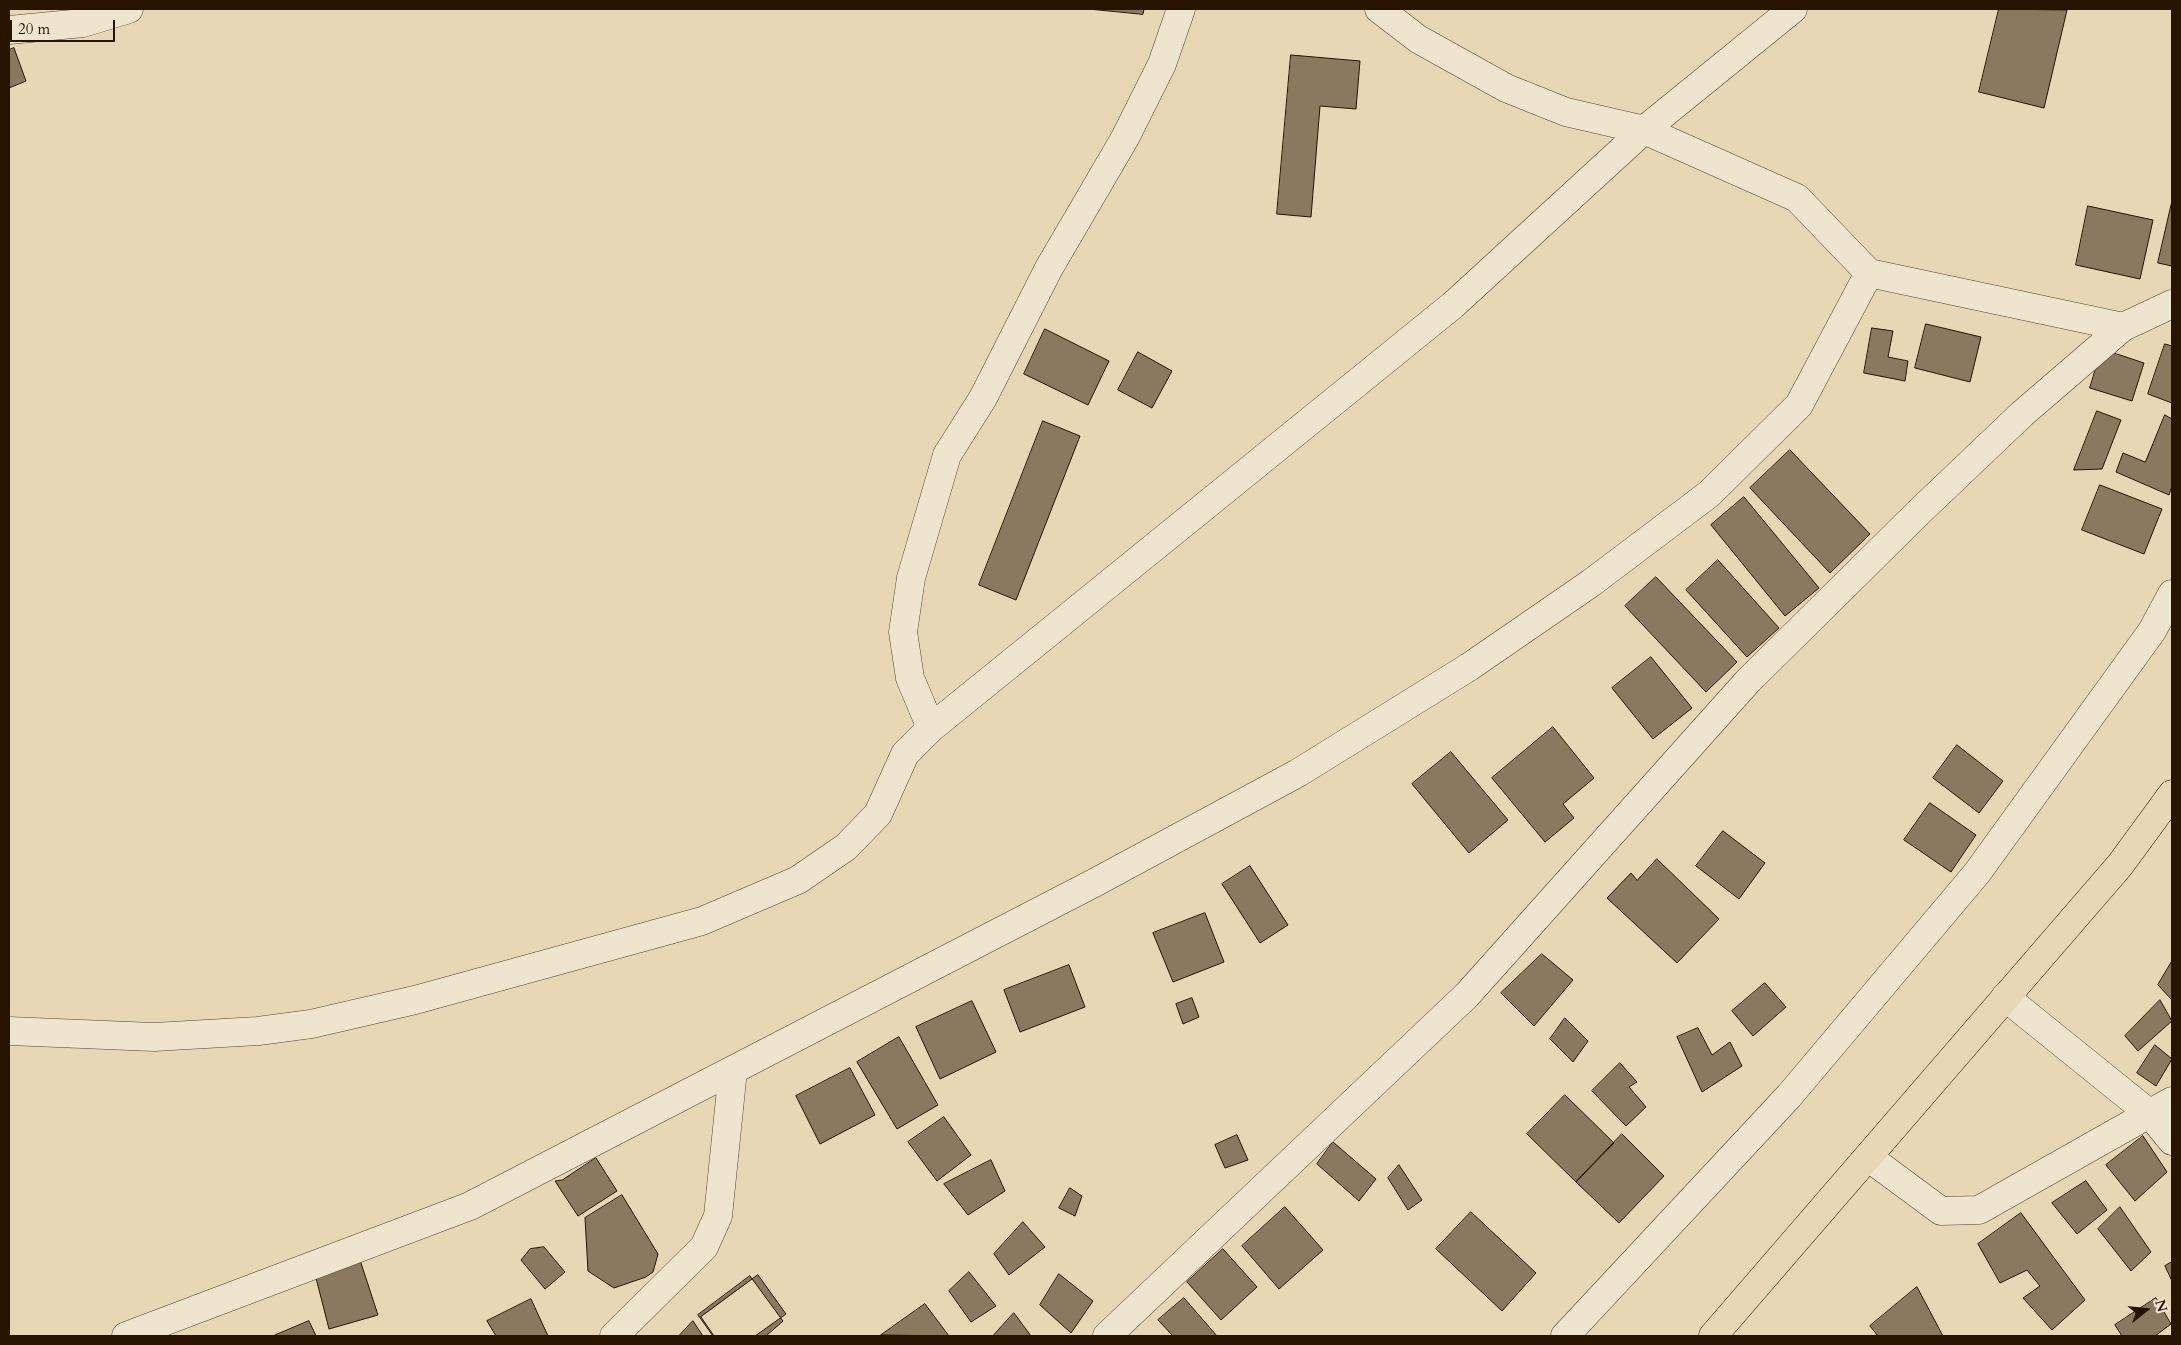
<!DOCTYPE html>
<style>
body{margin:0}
#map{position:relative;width:2181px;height:1345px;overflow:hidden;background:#e7d7b5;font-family:Cardo,serif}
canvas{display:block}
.frame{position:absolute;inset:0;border:10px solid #261300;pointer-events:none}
.north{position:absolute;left:2121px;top:1285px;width:50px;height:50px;-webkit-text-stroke:4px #efe5cf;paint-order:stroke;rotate:74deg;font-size:14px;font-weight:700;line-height:20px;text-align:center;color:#261300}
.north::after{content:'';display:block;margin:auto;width:18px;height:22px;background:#261300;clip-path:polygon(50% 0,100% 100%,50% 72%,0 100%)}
.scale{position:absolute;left:10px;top:20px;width:105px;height:22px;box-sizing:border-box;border:2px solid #261300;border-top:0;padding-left:6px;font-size:15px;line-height:18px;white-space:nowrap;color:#261300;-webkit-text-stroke:4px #efe5cf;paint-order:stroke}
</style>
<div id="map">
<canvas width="2181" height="1345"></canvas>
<div class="frame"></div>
<div class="north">N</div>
<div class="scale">20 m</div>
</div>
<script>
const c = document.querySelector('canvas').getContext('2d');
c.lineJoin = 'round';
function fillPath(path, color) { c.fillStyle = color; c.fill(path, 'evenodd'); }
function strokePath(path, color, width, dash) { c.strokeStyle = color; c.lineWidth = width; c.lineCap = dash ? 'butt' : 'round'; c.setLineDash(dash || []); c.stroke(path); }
const building = new Path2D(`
 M1089 9H1144L1143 14Z
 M1999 9 2067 10 2044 108 1979 92Z
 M14 48 26 81 9 88V50Z
 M1291 55 1360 61 1356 109 1320 106 1311 217 1277 214Z
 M2172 201V266L2158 263Z
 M2088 206 2153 220 2140 279 2076 265Z
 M1926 324 1981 337 1970 382 1915 368Z
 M1872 328 1893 331 1888 357 1908 361 1905 381 1864 373Z
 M1045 329 1109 361 1088 405 1024 374Z
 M2165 344 2172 346V403L2148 394Z
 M2102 349 2144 363 2132 401 2090 388Z
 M1138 352 1172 371 1152 408 1118 390Z
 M2097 411 2121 420 2102 469 2074 470Z
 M2165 415 2172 419V486L2169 495 2116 472 2123 453 2145 462Z
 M1043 421 1080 436 1016 600 979 585Z
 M1790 450 1870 534 1830 573 1750 488Z
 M2100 485 2162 509 2144 554 2082 530Z
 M1744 497 1819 588 1785 616 1711 525Z
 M1718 560 1779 628 1747 657 1686 590Z
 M1656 577 1737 662 1706 692 1625 606Z
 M1651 657 1692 708 1653 739 1612 688Z
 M1553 727 1594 778 1563 804 1574 818 1545 842 1492 778Z
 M1957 745 2003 781 1979 813 1933 778Z
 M1451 752 1508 820 1469 853 1412 784Z
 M1930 803 1976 835 1951 872 1904 840Z
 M1723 831 1765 863 1739 899 1696 866Z
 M1657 859 1719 919 1677 963 1607 898 1631 873 1637 880Z
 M1250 866 1288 925 1260 943 1222 884Z
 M1205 913 1224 962 1173 982 1153 933Z
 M1542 954 1573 980 1534 1026 1501 993Z
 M2172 961V1000L2158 985Z
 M1069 965 1085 1007 1020 1032 1004 990Z
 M1765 983 1786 1007 1753 1036 1732 1011Z
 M1192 998 1199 1017 1183 1024 1176 1004Z
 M2160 1000 2172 1021 2138 1051 2125 1036Z
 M972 1001 996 1052 940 1079 916 1027Z
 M1565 1018 1588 1041 1573 1062 1550 1039Z
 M1698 1028 1712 1055 1730 1042 1742 1066 1702 1092 1677 1037Z
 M899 1037 938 1105 897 1129 857 1062Z
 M2155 1045 2172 1059 2156 1086 2137 1073Z
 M1620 1063 1637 1082 1629 1087 1646 1107 1626 1126 1592 1091Z
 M850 1068 875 1115 820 1144 796 1096Z
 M1565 1095 1614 1143 1576 1182 1527 1134Z
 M944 1117 971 1155 937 1181 908 1142Z
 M1622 1134 1664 1176 1619 1223 1576 1182Z
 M1237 1135 1248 1160 1225 1168 1215 1145Z
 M2143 1136 2167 1172 2135 1201 2106 1165Z
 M1333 1142 1376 1179 1359 1201 1317 1164Z
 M596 1158 617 1191 578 1216 555 1181 562 1180Z
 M991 1160 1005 1191 968 1215 944 1184Z
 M1399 1165 1422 1200 1408 1210 1388 1178Z
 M2086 1181 2107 1210 2077 1234 2052 1203Z
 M1070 1188 1082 1196 1075 1216 1059 1208Z
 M622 1195 658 1254 653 1272 646 1277 614 1288 588 1271 585 1218Z
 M1285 1207 1323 1250 1279 1289 1242 1246Z
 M2120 1207 2151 1252 2131 1271 2098 1229Z
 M1471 1212 1536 1273 1502 1311 1436 1249Z
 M2021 1213 2085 1300 2052 1330 2023 1298 2040 1286 2027 1270 2000 1283 1978 1244Z
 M1023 1222 1045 1247 1009 1275 994 1254Z
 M544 1247 565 1272 545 1289 521 1260 530 1249Z
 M1223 1249 1257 1287 1221 1320 1187 1282Z
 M359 1257 378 1315 329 1329 315 1274Z
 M2172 1262V1281L2165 1266Z
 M969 1272 996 1306 971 1322 949 1291Z
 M1059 1274 1093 1301 1071 1333 1040 1305Z
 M758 1275 786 1314 755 1336H714L701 1317Z
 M750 1276 783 1321 766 1336H713L698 1315Z
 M1917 1287 1943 1336H1878L1870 1326Z
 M1184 1298 1217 1336H1173L1158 1320Z
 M2156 1298 2171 1324 2155 1336H2122L2115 1325Z
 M531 1299 548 1336H496L487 1321Z
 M925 1304 949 1336 881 1335Z
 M1014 1313 1031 1336H993Z
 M309 1321 316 1336H273Z
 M693 1321 703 1336H679Z`);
const street = new Path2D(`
 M9 30 83 23 129 9
 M1869 273 2123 327
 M931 728 910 678 903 632 911 578 947 455 983 398 1049 268 1125 138 1162 64 1181 9
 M2005 997 2150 1114 2172 1141
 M9 1031 154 1037 258 1031 311 1024 415 1000 702 921 798 880 846 847 878 814 905 754 931 728 1453 305 1644 130 1793 9
 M1868 1157 1941 1211 1979 1210 2172 1101
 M126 1336 470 1206 1094 883 1298 773 1469 667 1591 583 1709 494 1799 405 1869 273 1797 198 1644 130 1566 112 1506 88 1418 39 1379 9
 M614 1336 704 1247 718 1216 733 1070
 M1107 1336 1467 995 1748 681 1919 512 2022 414 2123 327 2172 304
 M1565 1336 1789 1096 1977 873 2152 631 2172 594`);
const highway = new Path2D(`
 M1713 1336 2120 865 2172 794`);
fillPath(building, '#8a795e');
strokePath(building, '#261300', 1);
strokePath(street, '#56442d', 29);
strokePath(highway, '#261300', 29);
strokePath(street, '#efe5cf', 28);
strokePath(highway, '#e7d7b5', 28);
</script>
